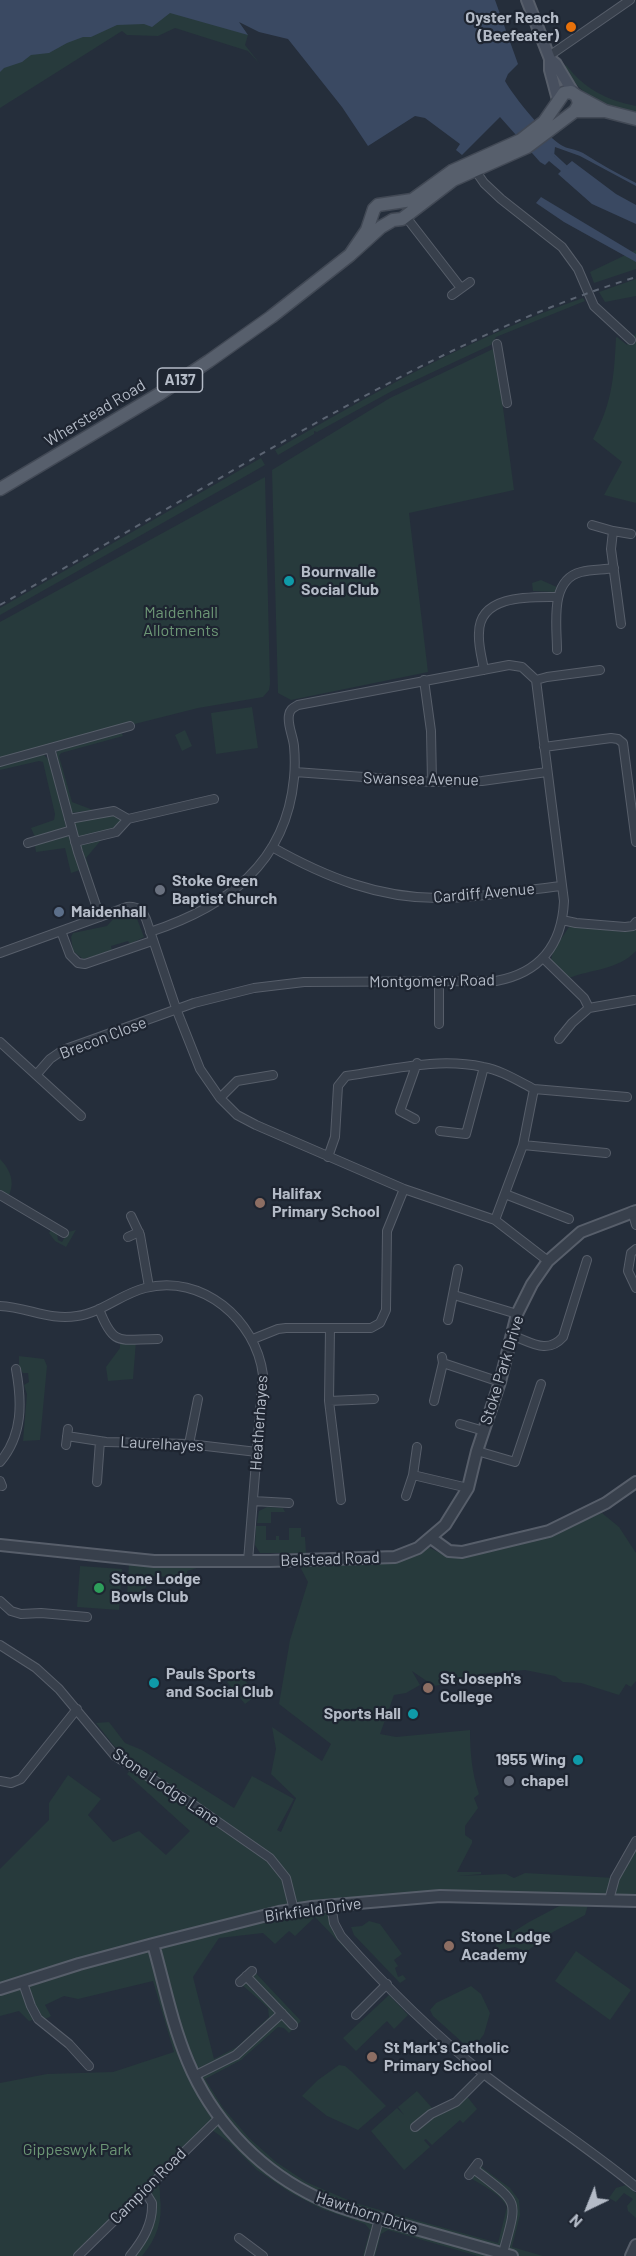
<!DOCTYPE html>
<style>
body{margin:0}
#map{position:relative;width:636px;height:2256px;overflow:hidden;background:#252e3b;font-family:Barlow,sans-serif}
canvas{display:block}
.north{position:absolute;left:558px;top:2178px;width:60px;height:60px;-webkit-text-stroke:4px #1e2531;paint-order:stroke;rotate:223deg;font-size:16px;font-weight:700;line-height:24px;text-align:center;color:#b4bbc7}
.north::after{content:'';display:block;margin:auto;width:21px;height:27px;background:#b4bbc7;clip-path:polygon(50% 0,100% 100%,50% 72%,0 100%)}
</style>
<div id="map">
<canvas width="636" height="2256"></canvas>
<div class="north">N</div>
</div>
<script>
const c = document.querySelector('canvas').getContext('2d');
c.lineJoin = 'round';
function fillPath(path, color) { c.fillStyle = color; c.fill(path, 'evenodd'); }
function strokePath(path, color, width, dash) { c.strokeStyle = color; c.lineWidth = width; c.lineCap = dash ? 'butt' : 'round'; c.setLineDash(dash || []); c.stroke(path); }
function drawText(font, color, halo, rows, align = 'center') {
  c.font = font + ' Barlow,sans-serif'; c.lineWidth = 4.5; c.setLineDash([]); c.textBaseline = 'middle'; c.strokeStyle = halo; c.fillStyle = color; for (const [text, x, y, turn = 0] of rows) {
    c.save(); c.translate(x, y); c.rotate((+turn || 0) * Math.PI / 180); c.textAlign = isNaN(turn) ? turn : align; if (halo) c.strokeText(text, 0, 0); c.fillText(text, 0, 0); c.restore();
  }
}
const green = new Path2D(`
 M159 11 238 21 248 35 245 45 260 64 248 51 175 28 158 36 127 35 122 31 0 108V53Z
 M566 65C585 89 606 100 636 106V113C602 105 585 100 566 70L564 67Z
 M636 250V269L594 283 590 272Z
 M636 279V296L605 302 599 292Z
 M583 298 585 301 496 337 491 345 392 391 317 432 314 431V434L278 455 275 450C375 392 474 336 583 298Z
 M636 333V503L604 495 622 462 593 439C612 403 614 378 616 338L617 337 627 345Z
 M495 348 514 490 409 513 428 672 291 700 278 693 272 470 390 398Z
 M261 458 265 465 0 615V608Z
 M265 477 270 684 269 690 263 697 198 708 0 758V622Z
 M541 580 559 588 555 592 533 591 532 583Z
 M252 707 258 748 216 754 211 713Z
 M185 730 192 746 182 751 175 735Z
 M121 732 123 736 61 753 59 756 72 802 93 810 71 813 54 756 59 749Z
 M43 754 49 760 66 827 64 830 35 837 31 828 54 820 55 814 43 762 39 761 0 770V763Z
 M113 814 121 819V824C111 832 91 837 78 837L75 834 73 824 80 820Z
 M64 835 70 837 80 870 71 873 65 848 36 852 35 846 38 842Z
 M102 839 86 858 90 870 87 871 80 847 82 845Z
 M130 913 136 916 144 937 130 944 128 941 111 946 112 951 83 959 73 951 71 937 73 933 107 926 115 917Z
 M584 926C599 928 622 935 636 929V951C618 970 592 969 569 978L551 960 553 951 569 927Z
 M0 1159C10 1169 16 1183 8 1197L0 1192Z
 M52 1229 57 1233 58 1240 62 1242 68 1232 76 1230 66 1247 55 1241 49 1233Z
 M136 1341 133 1379 108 1381 106 1367 120 1348V1342Z
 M19 1356 44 1359 47 1366 40 1440 23 1441 27 1394 24 1385 29 1382 28 1373H23L19 1368Z
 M267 1507 283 1508 285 1512H271V1523H257L259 1511Z
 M602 1513 619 1527 636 1553V1681L631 1687 626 1684 619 1695 581 1683 563 1682 555 1676 525 1670 481 1674 473 1679 434 1686 412 1671 420 1685 406 1693 394 1695 380 1734 396 1737 470 1730C470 1753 472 1773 479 1794L474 1798 478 1808 465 1826V1835L472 1840V1843L457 1872H481V1874L458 1876 506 1874 514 1878 525 1873 615 1878 631 1847 636 1852V1901L511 1896 331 1905 334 1923 387 1984 383 1988 315 1917 295 1936 289 1931 275 1944 263 1933 219 1938 193 1977 214 2059 237 2047 269 2017 268 2008C258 1998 247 1990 237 1980L250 1967 301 2021 289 2033 284 2028 278 2027 241 2060 205 2079 223 2108 249 2138 276 2162 306 2182 355 2203 498 2243 507 2207C499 2191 479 2185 465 2174L476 2160 484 2169 510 2188 519 2200 520 2215 512 2247 543 2256H478L388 2230 381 2234 375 2256H363L370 2230 365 2224 322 2209 291 2193 257 2170 230 2143 208 2127 156 2178C160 2184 160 2190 160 2197 163 2220 157 2238 142 2256H130L152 2212 144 2191 78 2256H0V2083L47 2074 113 2072 174 2052 153 1981 78 1999 64 1996 45 2005 51 2016C44 2021 37 2018 29 2021L19 2011 0 2016V1869L49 1820V1803L68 1775 101 1799 88 1815 113 1842 139 1831 166 1855 190 1831 127 1774 133 1767 115 1756 121 1751 114 1746 96 1723 109 1722 125 1743 142 1750 234 1808 252 1776 294 1799 277 1830 281 1832 296 1798 271 1774 276 1749 272 1727 322 1761 331 1744 279 1704 290 1640 308 1582 298 1563 394 1560 428 1547 450 1558 532 1541Z
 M256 1526H266V1540H276V1536H279V1540H289V1528H301V1537H305L306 1553H260L255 1545Z
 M129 1563 195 1564 197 1568 187 1571 188 1578 152 1576 141 1596 127 1595Z
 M80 1566 122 1569 119 1610 77 1607Z
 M239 1673 257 1695 245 1704 227 1682Z
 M563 1904 588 1905 585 1915 553 1932 526 1952 515 1947 495 1951 497 1942 529 1922Z
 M369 1921 380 1924 402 1954 394 1960 398 1966 395 1968 398 1977 403 1975 406 1979 400 1983 354 1935 351 1927 362 1926Z
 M576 1951 631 1990 610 2020 555 1981Z
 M471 1986 481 1994 490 2013 484 2034 472 2051 433 2016 430 2010 436 2003Z
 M389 1995 408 2015 394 2029 387 2021 356 2051 343 2038Z
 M339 2065 345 2066 351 2071 386 2106 358 2130 327 2116 302 2096 318 2080Z
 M417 2091 433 2109 439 2111 466 2095 477 2109 463 2123 460 2120 432 2145 426 2139 424 2140 430 2147 404 2170 371 2131 397 2108 404 2115 398 2107Z
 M626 2185 636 2193V2218L628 2211 627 2206 633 2199 624 2193 616 2202 609 2198 616 2188Z`);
const water = new Path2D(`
 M0 0H495L518 64 508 74 505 81C514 97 545 135 561 145 567 149 576 149 583 153 600 164 618 174 636 183V186L580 156 555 147 554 156 566 166 572 161 616 194 636 205V224L592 204 558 174 561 171 549 161 545 165 540 162 500 117 462 155 456 150 460 144 425 118 415 116 368 146 342 107 288 39 259 32 239 22 248 35 170 13 152 27 144 24 117 25 91 37H83L67 43 49 53 31 55 22 62 4 68 0 72Z
 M541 197 636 254V262L564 222 536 203Z`);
const stream = new Path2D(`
 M553 154 568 168`);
const minor = new Path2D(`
 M549 56 630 0
 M475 170 484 183 501 199 562 247 578 269 594 306 631 340
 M406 217 461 288
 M452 295 470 282
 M497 344 507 403
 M592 525 613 531
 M621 624 611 549 613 531 631 534
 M557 650C557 625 549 580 581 572 592 569 604 570 614 568
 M484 670C482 658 478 645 479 633 479 594 531 597 558 597
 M424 680 431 731 432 782
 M536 680 547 677 600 670
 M544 747 611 738 618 739 623 743 636 842
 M50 748 78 852 100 917
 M0 762 130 726
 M295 772 432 782 482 781 547 772
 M69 819 114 811 128 819 116 832 75 842
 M128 819 214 799
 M28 843 72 830
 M272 847C325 877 380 899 442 898 482 898 522 890 562 886
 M562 920 576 923 625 927 633 926 636 922
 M61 931 70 955 78 963 85 964 152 941
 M0 953 127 907C137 906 142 910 146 919L177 1011 200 1069 220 1098 237 1115 256 1125 404 1189 495 1220 548 1261
 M543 958 584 998 589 1008
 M439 981V1024
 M559 1039 572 1023 589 1008 634 1000
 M0 1042 81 1116
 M36 1075 50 1059 63 1050 194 1003 254 988 304 982 496 981C540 973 562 945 564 901L536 680 522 667 509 665 298 705C293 708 290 709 289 715 287 724 293 736 294 746 295 757 295 768 294 778 286 864 226 907 150 932
 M534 1089 627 1097
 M220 1098 237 1081 273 1075
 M415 1119 400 1111 417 1063
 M440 1131 466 1134 484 1067
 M523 1145 606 1153
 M328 1157 335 1137 338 1086 346 1076C391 1070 437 1057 483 1067 501 1070 518 1081 534 1089L523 1145 495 1220
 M505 1194 569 1219
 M0 1195 64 1233
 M632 1211 636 1225
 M131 1216 140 1235 149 1287
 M128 1237 139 1232
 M636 1249 631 1253 628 1271 636 1288
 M454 1295 517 1314
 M0 1306C27 1307 50 1321 77 1316 101 1313 121 1294 145 1288 202 1273 256 1320 263 1375L248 1561
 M99 1309C114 1348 120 1339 158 1339
 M448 1320 458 1269
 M330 1328 329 1401 341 1500
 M511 1335C531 1342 547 1355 563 1337L587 1260
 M253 1339 278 1329 286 1328H371L380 1323 386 1310 387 1231 404 1189
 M443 1363 500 1382
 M329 1401 374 1399
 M434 1401 443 1363 442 1357
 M460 1424 484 1431
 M67 1436 106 1442 189 1444 257 1452
 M189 1444 198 1399
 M66 1445 68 1429
 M477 1451 515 1462 541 1384
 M0 1462C23 1435 22 1402 16 1369
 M413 1475 468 1488
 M0 1481 2 1486
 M97 1482 100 1441
 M406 1496 413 1475 417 1447
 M253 1501 289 1503
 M0 1601 11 1611 21 1614 41 1613 87 1617
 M0 1645 36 1668 59 1689 115 1756 191 1803 270 1858 286 1878 294 1910
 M0 1781 11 1783 21 1779 77 1709
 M609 1900 615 1878 636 1841
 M331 1905 334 1923 341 1936C384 1985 434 2034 485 2075 535 2114 588 2147 636 2187
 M246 1976 293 2025
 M240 1982 252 1971
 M23 1983 31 2006 38 2019 69 2044 89 2066
 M356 2015 387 1984
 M194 2076 236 2055 282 2013
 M415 2127 431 2114 456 2102 484 2074
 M474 2169C520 2205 518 2197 503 2253
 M469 2175 478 2163
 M239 2238 263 2256
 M78 2256 220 2117
 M130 2256C143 2240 153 2224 152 2203L144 2190
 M369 2256 379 2219`);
const tertiary = new Path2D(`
 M431 1538 449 1551 462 1552 549 1531 606 1503 636 1482
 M0 1545 154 1561H270L395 1557 418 1548 445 1525 468 1488 477 1451 500 1382 517 1314 532 1284 548 1261 581 1232 636 1211
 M153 1944C164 1983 172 2024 188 2062 211 2117 254 2165 308 2193 336 2208 368 2216 398 2224 436 2235 474 2245 512 2256
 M0 1989 79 1964 153 1944 279 1912 312 1907 440 1896 636 1901
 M631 2256 636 2245`);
const secondary = new Path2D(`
 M527 0 550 59 556 64 574 94
 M550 59V70L558 100`);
const primary = new Path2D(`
 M577 96 605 111
 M575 111H605L636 119
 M0 489 161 393 209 361 271 317 350 255 381 227 393 220 402 219 453 180 527 147 575 111 579 104 577 96 571 92 564 93 544 122 521 140 452 171 412 200 378 205 374 209 367 230 350 255`);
const rail = new Path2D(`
 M0 605C85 556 170 507 256 457 380 386 498 320 636 277`);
const markers = [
 [571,27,6,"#e8710a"],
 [289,581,6,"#0f9aa8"],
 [160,890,6,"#6b7280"],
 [59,912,6,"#5c6f8a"],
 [260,1203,6,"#8d6e63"],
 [99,1588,6,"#2e9e5b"],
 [154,1683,6,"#0f9aa8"],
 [428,1688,6,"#8d6e63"],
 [413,1714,6,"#0f9aa8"],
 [578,1760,6,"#0f9aa8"],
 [509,1781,6,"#6b7280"],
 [449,1946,6,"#8d6e63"],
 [372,2057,6,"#8d6e63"]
];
const shields = [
 [180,380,45]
];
const shieldNames = [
 ["A137",180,380]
];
const poiNames = [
 ["Oyster Reach",559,18,"right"],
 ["(Beefeater)",559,36,"right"],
 ["Bournvalle",301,572],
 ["Social Club",301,590],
 ["Stoke Green",172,881],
 ["Baptist Church",172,899],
 ["Maidenhall",71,912],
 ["Halifax",272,1194],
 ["Primary School",272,1212],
 ["Stone Lodge",111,1579],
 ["Bowls Club",111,1597],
 ["Pauls Sports",166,1674],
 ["and Social Club",166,1692],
 ["St Joseph's",440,1679],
 ["College",440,1697],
 ["Sports Hall",401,1714,"right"],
 ["1955 Wing",566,1760,"right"],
 ["chapel",521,1781],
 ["Stone Lodge",461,1937],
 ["Academy",461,1955],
 ["St Mark's Catholic",384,2048],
 ["Primary School",384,2066]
];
const streetNames = [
 ["Wherstead Road",95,413,-31],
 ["Swansea Avenue",421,779,1],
 ["Cardiff Avenue",484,893,-5],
 ["Montgomery Road",432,981,-1],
 ["Brecon Close",103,1038,-21],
 ["Stoke Park Drive",502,1370,-73],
 ["Heatherhayes",259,1423,-86],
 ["Laurelhayes",162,1444,3],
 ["Belstead Road",330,1559,-2],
 ["Stone Lodge Lane",166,1787,34],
 ["Birkfield Drive",313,1910,-8],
 ["Campion Road",148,2186,-45],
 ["Hawthorn Drive",367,2213,18]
];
const parkNames = [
 ["Maidenhall",181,613],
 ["Allotments",181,631],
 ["Gippeswyk Park",77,2150]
];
fillPath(green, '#273a3c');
fillPath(water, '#3a4962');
strokePath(stream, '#3a4962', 2);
strokePath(minor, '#575e6a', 10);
strokePath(tertiary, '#575e6a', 14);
strokePath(secondary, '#575e6a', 14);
strokePath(primary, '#424955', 15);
strokePath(minor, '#38404c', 8);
strokePath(tertiary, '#38404c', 10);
strokePath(secondary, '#474f5e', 10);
strokePath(primary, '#575f6c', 12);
strokePath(rail, '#5b6472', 2, [6, 6]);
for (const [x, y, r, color] of markers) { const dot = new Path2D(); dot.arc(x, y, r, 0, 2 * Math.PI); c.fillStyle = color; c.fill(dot); strokePath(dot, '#1e2531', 2); }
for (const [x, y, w] of shields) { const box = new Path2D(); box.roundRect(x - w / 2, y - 12, w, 24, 4.5); c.fillStyle = '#1e2531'; c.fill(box); strokePath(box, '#b4bbc7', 1.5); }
drawText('bold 15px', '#b4bbc7', null, shieldNames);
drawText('bold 16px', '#b4bbc7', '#1e2531', poiNames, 'left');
drawText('16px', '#b4bbc7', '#1e2531', streetNames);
drawText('16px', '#6d9776', '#1e2531', parkNames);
</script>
